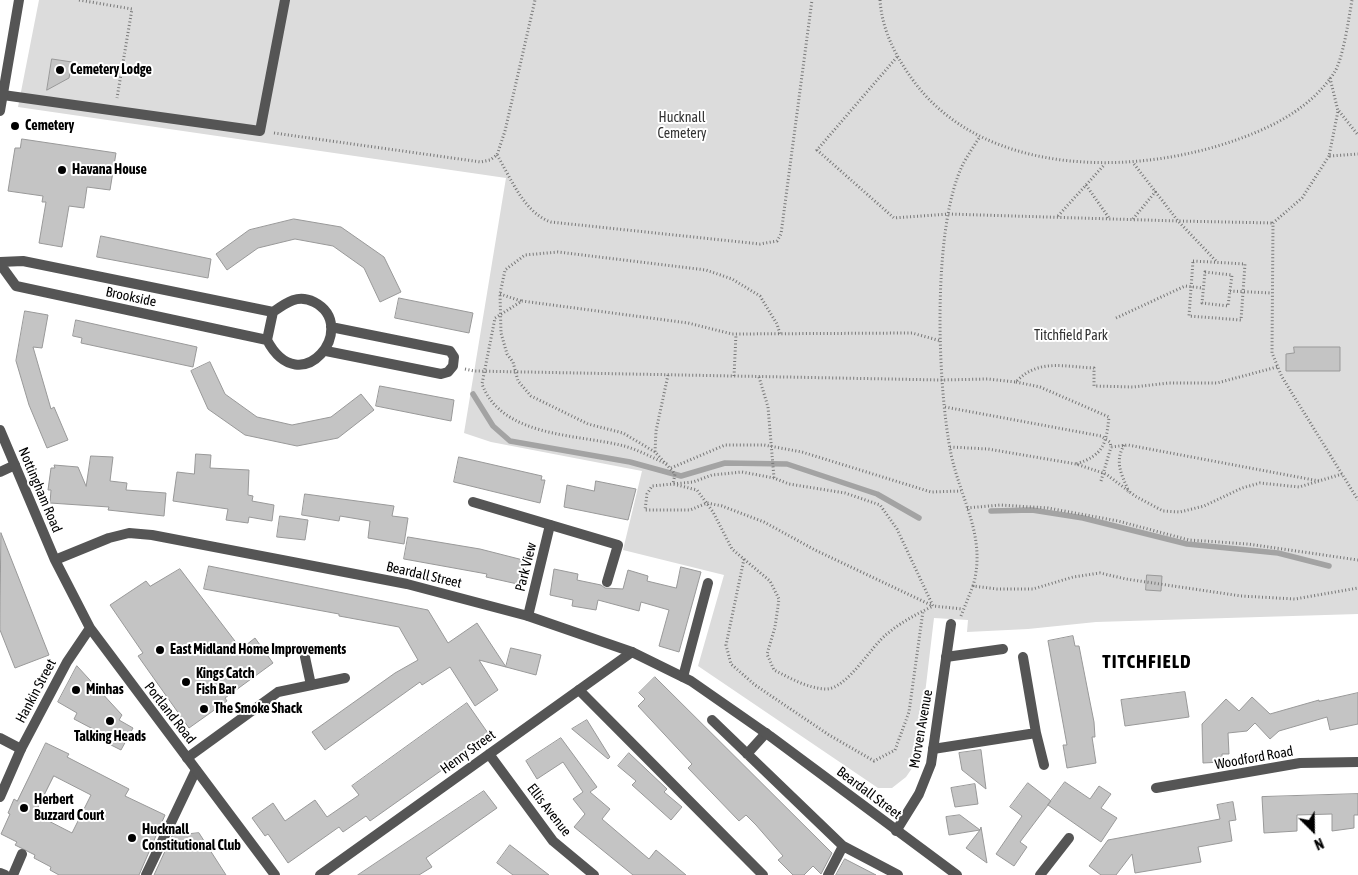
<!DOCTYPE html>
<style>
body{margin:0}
#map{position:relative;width:1358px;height:875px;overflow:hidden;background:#fff;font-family:"Asap Condensed",sans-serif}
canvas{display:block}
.north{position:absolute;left:1288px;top:805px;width:50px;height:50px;-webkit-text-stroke:4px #fff;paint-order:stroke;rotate:157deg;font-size:14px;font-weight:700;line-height:20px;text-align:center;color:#000}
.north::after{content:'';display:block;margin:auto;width:18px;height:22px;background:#000;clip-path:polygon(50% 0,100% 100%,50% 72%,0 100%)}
</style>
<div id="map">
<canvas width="1358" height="875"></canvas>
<div class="north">N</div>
</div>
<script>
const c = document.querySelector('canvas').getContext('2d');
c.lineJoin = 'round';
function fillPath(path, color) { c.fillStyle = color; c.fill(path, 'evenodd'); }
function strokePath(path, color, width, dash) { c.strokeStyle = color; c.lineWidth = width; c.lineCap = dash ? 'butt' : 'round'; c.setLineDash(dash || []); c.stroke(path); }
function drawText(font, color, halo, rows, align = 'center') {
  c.font = font + ' "Asap Condensed",sans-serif'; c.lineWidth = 4; c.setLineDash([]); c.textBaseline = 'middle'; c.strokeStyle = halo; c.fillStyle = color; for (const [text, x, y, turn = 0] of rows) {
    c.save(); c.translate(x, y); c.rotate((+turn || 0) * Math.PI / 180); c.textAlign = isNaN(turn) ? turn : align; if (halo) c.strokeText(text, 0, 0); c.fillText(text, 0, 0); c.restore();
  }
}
const green = new Path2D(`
 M39 0H1358V614L1096 622 1028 629 967 632 968 620 934 618 917 761 906 777 892 788H878L698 666 724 575 623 550 642 471 491 442 464 433 506 178 18 107Z`);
const stream = new Path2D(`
 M473 394 493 426 510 441 630 462 681 476 725 463 787 464 877 494 919 518
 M991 511 1032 510 1083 518 1187 544 1278 553 1329 566`);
const building = new Path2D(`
 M52 59 72 62 69 78 47 90Z
 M22 139 116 153 110 190 87 187 84 208 69 206 62 247 39 243 46 202H42L43 196 8 191 15 148H20Z
 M294 219 341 227 384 257 401 292 380 302 364 268 333 246 295 239 258 248 227 270 216 254 249 230Z
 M101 236 211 259 208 278 97 257Z
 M399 298 473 313 469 333 395 318Z
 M25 311 48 315 42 348 33 347 51 409 54 407 68 440 47 448 29 405 16 361Z
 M76 320 197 347 193 367 81 343 82 338 73 336Z
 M1294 347H1340V371H1286V354L1294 353Z
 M210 362 225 394 257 417 292 425 331 417 361 394 374 410 338 438 297 446 245 435 208 409 191 371Z
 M380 386 454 400 451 421 376 406Z
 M196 454 211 455 210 468 249 470 248 495 253 496 252 501 274 505 272 521 249 517 248 523 226 520 228 509 173 501 177 472 194 474Z
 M91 456 113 457 110 481 127 483 126 490 166 493 164 516 108 510 109 507 50 503 51 490H48L51 468H55L54 465 78 467 86 486Z
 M459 457 542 476 541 480H545L540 503 454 482Z
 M596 481 636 489 628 520 564 507 567 485 594 491Z
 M305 494 394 506 392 516 408 518 404 544 368 538 370 521 340 516 339 521 302 515Z
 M280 516 308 520 305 540 277 537Z
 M1 533 49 655 15 668 0 630Z
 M408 537 480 549 527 561 522 585 486 577 487 574 404 559Z
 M209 566 428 610 448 643 477 623 506 667 479 660 498 690 475 706 450 667 422 685 420 682 325 750 312 732 395 673 418 660 399 627 339 616V614L204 589Z
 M681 567 701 572 679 652 659 646 669 610 641 602 639 611 598 600 596 610 572 606 573 600 550 595 554 569 578 574 577 580 601 585 605 588 623 589 628 570 648 576 647 581 676 588Z
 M180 569 241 649 255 638 273 663 225 698 227 701 189 728 138 656 143 653 110 605 146 581 150 586Z
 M1147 575 1162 576 1161 591 1146 590Z
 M1073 636 1075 646H1079L1089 697 1094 722 1095 737H1092L1096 763 1067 768 1063 745H1067L1048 641Z
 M511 648 541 655 536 675 506 667Z
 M77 666 122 715 119 720 133 728 121 750 107 743 110 738 74 719 77 713 58 702Z
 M655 677 832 853 821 874 813 866 804 875H793L778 860 783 856 756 825 746 815 739 821 688 768 692 764 638 706 645 699 639 693Z
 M1185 692 1189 717 1125 726 1121 700Z
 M1358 693V724L1330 730 1327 717 1279 731 1270 739 1255 723 1247 731 1228 733 1229 754H1222V762L1203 763 1202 724 1226 699 1239 711 1252 697 1270 714 1319 700V701Z
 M467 703 490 736 370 821 366 816 343 832 339 827 288 863 268 834 265 836 252 818 273 803 285 821 315 800 327 817 359 795 352 786Z
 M587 720 610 757 608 759 572 729Z
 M561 738 597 787 590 792 610 809 602 819 649 859 656 850 686 875H633L574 827 585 814 573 799 583 792 563 762 537 779 526 761Z
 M46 743 69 754 67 757 129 789 125 796 165 815 139 875H59L50 870 51 867 34 858 35 855 15 845 17 842 1 834 10 814 8 813 14 799 17 801ZM54 776 91 795 72 833 35 814Z
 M981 750 986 789 962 770 959 753Z
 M629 753 667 789 664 792 682 807 671 820 632 785 636 781 618 766Z
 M1065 782 1090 799 1099 786 1111 794 1101 808 1117 818 1101 842 1048 805Z
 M1028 783 1051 801 1020 842 1027 847 1014 866 996 854 1022 816 1010 807Z
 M975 784 978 804 955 807 951 788Z
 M484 791 497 808 426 858 432 867 419 875H358Z
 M1358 794V815H1354V828L1332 831V814L1297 815V831L1264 833 1262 797Z
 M1233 802 1236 820 1229 821 1232 841 1198 847 1201 862 1135 873 1132 854 1116 875H1101L1089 866 1108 840 1220 819 1217 805Z
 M960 815 980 830 981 827 987 863 966 848 980 830 949 835 946 817Z
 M199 833 226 875H154L172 836Z
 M510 845 549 875H513L497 863Z
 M845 859 876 875H836Z`);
const path = new Path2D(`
 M79 0 132 9 117 98
 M880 0C882 29 894 53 910 76 979 177 1132 177 1236 140 1273 127 1311 108 1334 73 1343 60 1349 17 1352 0
 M897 57 817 150 894 218 948 214 1178 221 1217 262
 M1330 78 1338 111 1329 156 1358 154
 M1339 111 1358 135
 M274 133 481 162 490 160 497 155 505 131 535 0
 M497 155C511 178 524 213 551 222L760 244 777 241 781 234 812 0
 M1329 156 1302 198 1273 223 1272 353 1282 377 1358 500
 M1134 164 1178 221 1273 223
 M1086 185 1109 218
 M1058 216 1105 164
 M1133 219 1156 191
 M1193 261 1245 264 1241 320 1189 316Z
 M1205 272 1232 275 1228 306 1202 303Z
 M1230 291 1272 293
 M500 294 521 301
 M1116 318 1185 286 1203 288
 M465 369 474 371 941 380 988 379 1016 382C1038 358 1065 367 1094 368V386L1133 387 1169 383H1217L1277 367
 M668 375 656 431 655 452 675 474 673 484 697 490 713 512 732 549 770 581 779 599 775 627 767 654 774 670C790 678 807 688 825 689 847 690 871 646 887 634 901 622 917 614 933 606
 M734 376 736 334
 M759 377 768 407 774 478 789 484 845 493 880 505 897 529 933 606 963 609
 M1016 382 1040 387 1109 417C1106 444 1104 455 1076 464
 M945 407 1101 436 1110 442 1111 447 1128 445 1319 481
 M1124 445C1114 463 1122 475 1129 492
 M950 447 988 449 1076 464 1106 474 1135 496 1163 511 1180 512 1204 506 1242 488 1260 483 1299 487 1342 474
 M655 452 623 433 588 424 531 396 518 381 513 362 507 354 501 333 500 294 505 270 525 255 558 252 706 270 732 279 760 296 777 324 780 334
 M667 464C653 458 639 450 624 446 579 434 502 438 482 384L495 318 522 301 688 323 732 334 912 333 941 341
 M671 468 725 445H764L802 452 931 492 961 491
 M774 478 742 472 712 475 693 482 652 486 647 494 645 510H690L707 503 722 506 764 522 815 550 933 606
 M1101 481 1111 447
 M967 508 1000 505 1048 508 1118 521 1189 540 1248 544 1358 560
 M744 559 726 645 731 664 755 685 829 735 874 761 895 750 909 712 923 611
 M973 586C987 537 961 501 951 454 937 384 932 227 963 164 968 155 974 146 979 138
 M961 616 973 586 997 589H1033L1073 577 1100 573 1126 579 1241 596 1295 599 1358 588`);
const service = new Path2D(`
 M3 95 260 131 285 0
 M0 472 15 465
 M473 502 618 545 607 582
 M946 657 1003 649
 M683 677 708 583
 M579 690 763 875
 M712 720 843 846 898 875
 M1036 733 1044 765
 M933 749 1036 733 1023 657
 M747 754 766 733
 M13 875 22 854
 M828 875 843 846`);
const minor = new Path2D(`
 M0 262 23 261 273 312C287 302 298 294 314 302 361 326 301 404 267 340L273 312
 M0 264 16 286 267 340
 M326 351 441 374 448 372 453 366 454 357 450 351 331 327
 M528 616 550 525
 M305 657 311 685
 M489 754 553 841 594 875
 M187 758 278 692 345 678
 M1156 788 1300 763 1358 762
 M0 797 21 749
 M896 831 919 794 931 764 951 624
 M0 873 5 875
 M146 875 196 770
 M320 875 632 652
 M1040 875 1069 838`);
const tertiary = new Path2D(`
 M0 111 19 0
 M0 430 55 560 90 628 275 875
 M55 560 109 538 129 533 152 535 407 584 528 616 632 652 691 681 770 736 957 875
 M0 738 21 749 67 662 90 628`);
const markers = [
 [60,70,5,"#000"],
 [15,126,5,"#000"],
 [62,170,5,"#000"],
 [160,650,5,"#000"],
 [186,682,5,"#000"],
 [76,690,5,"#000"],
 [204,709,5,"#000"],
 [110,721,5,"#000"],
 [24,808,5,"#000"],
 [132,838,5,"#000"]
];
const poiNames = [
 ["Cemetery Lodge",70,70],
 ["Cemetery",25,126],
 ["Havana House",72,170],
 ["East Midland Home Improvements",170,650],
 ["Kings Catch",196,674],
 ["Fish Bar",196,690],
 ["Minhas",86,690],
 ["The Smoke Shack",214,709],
 ["Talking Heads",110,737,"center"],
 ["Herbert",34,800],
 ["Buzzard Court",34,816],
 ["Hucknall",142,830],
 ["Constitutional Club",142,846]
];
const parkNames = [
 ["Hucknall",682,118],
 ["Cemetery",682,134],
 ["Titchfield Park",1071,336]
];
const streetNames = [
 ["Brookside",131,297,12],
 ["Nottingham Road",40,490,67],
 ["Park View",526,567,-76],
 ["Beardall Street",424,575,13],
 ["Hankin Street",36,691,-62],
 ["Portland Road",170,713,52],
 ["Morven Avenue",921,729,-80],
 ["Henry Street",468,752,-36],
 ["Woodford Road",1254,758,-10],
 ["Beardall Street",869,793,37],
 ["Ellis Avenue",549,810,52]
];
const districtNames = [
 ["TITCHFIELD",1147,662]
];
fillPath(green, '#dcdcdc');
strokePath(stream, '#a3a3a3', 5.5);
fillPath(building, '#c4c4c4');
strokePath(building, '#999', 1);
strokePath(path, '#777', 3, [1, 2.5]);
strokePath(service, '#555', 10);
strokePath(minor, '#555', 10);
strokePath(tertiary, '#555', 10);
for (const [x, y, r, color] of markers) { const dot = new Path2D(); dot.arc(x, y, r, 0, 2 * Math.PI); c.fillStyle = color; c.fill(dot); strokePath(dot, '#fff', 2); }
drawText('bold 14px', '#000', '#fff', poiNames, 'left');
drawText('14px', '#333', '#fff', parkNames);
drawText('14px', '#000', '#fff', streetNames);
c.letterSpacing = '1px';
drawText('bold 19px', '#000', '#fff', districtNames);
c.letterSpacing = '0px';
</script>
